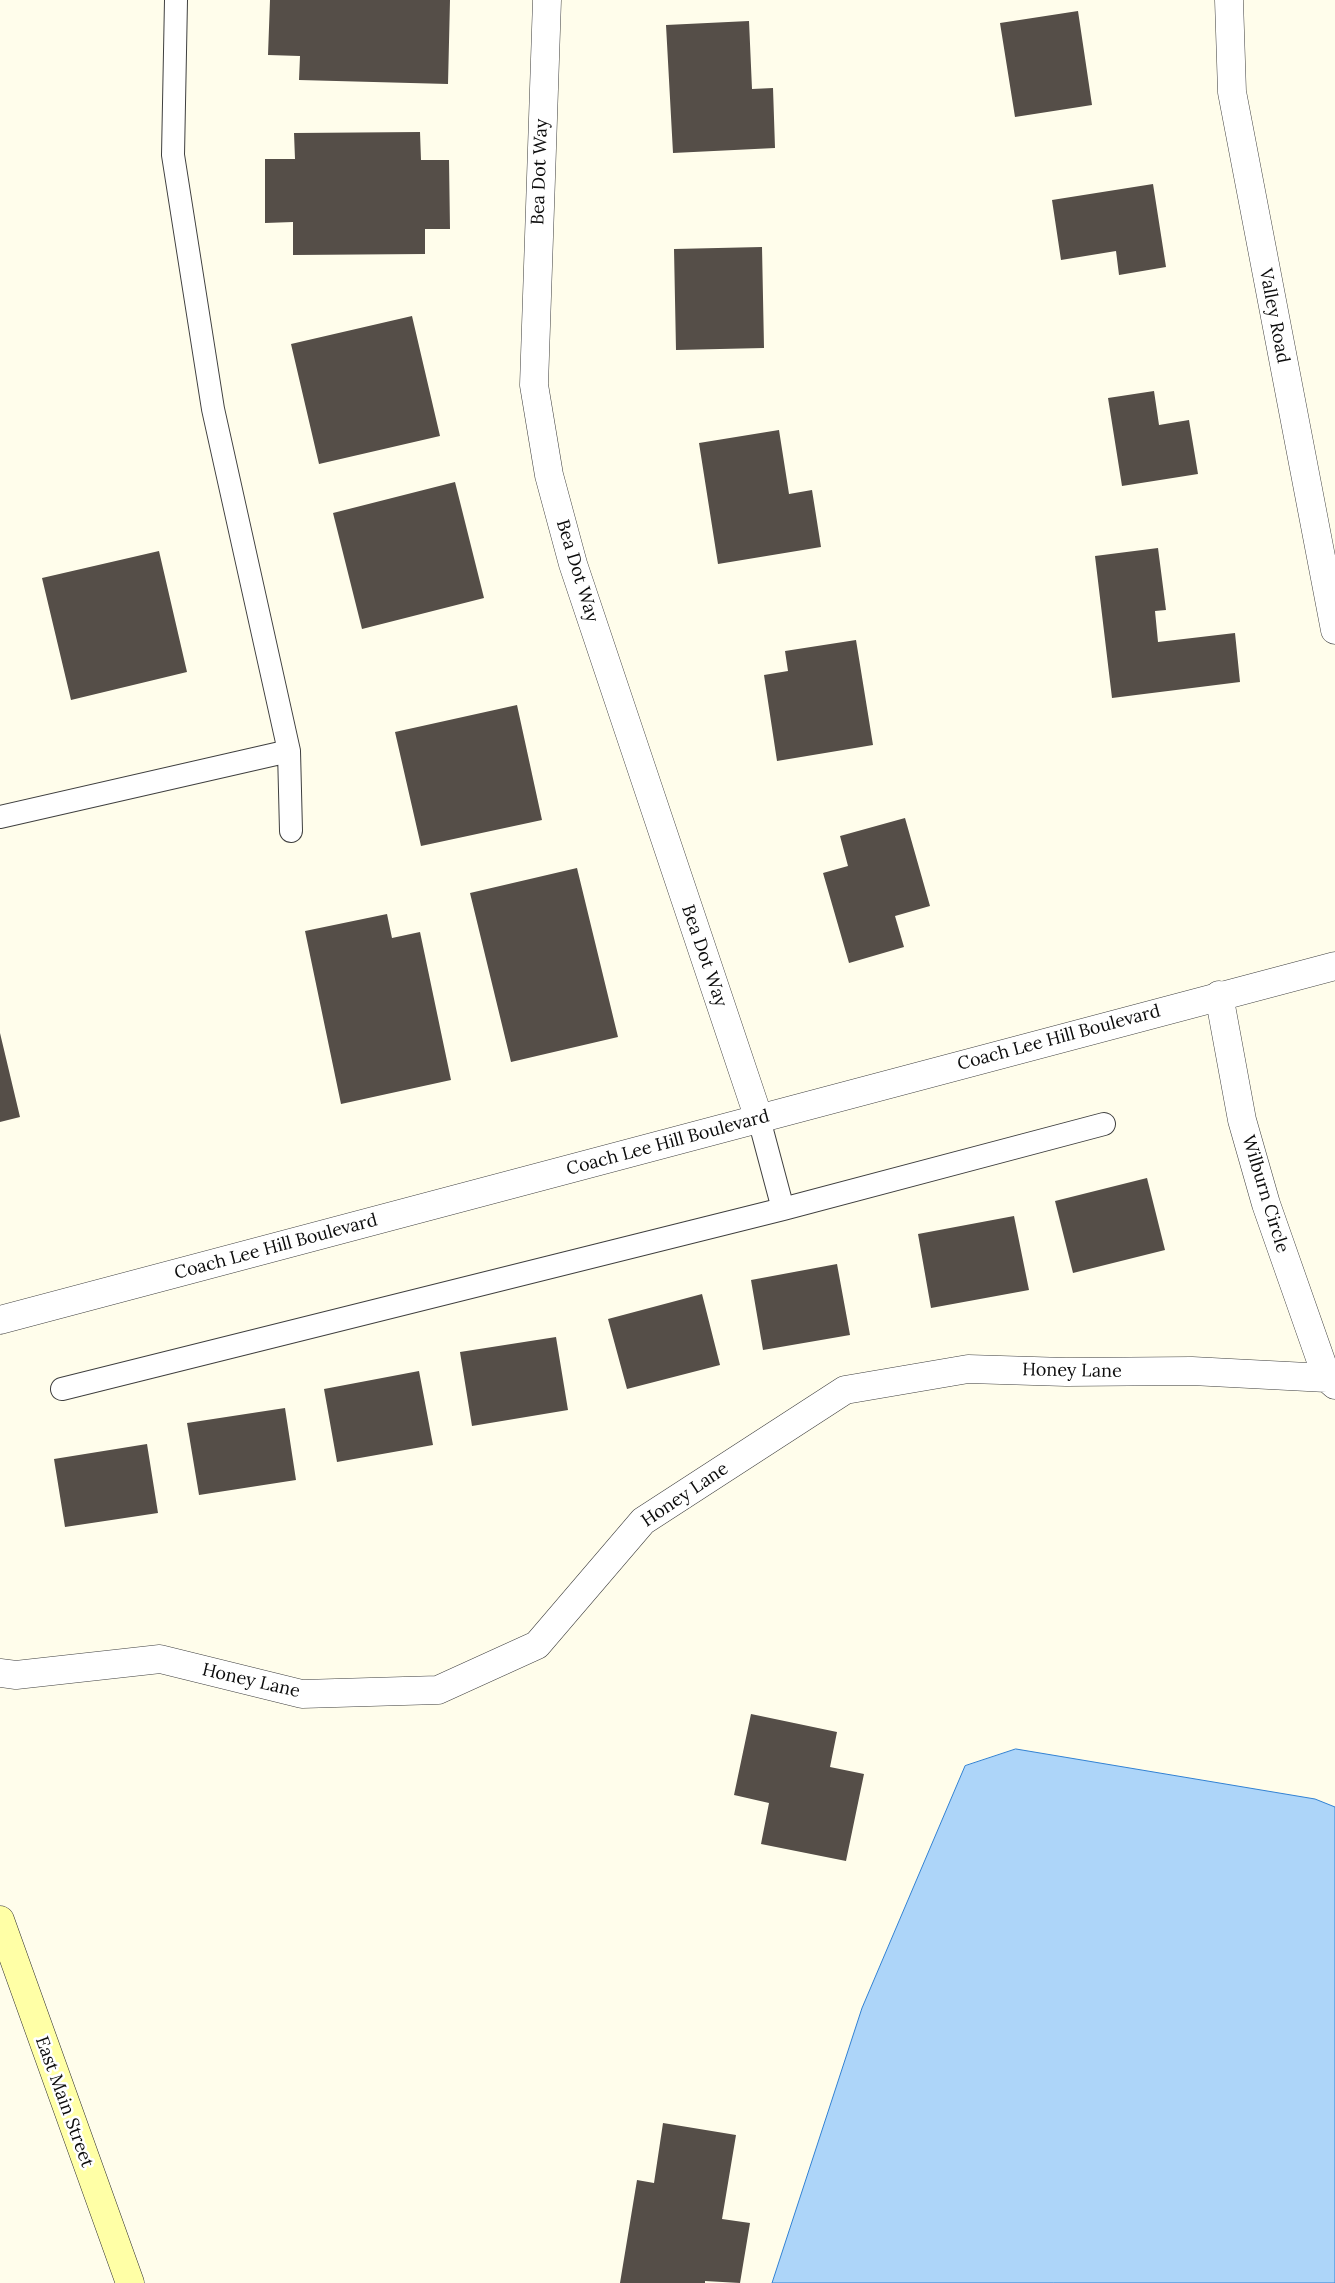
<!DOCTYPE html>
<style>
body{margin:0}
canvas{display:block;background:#fffdeb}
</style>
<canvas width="1335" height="2283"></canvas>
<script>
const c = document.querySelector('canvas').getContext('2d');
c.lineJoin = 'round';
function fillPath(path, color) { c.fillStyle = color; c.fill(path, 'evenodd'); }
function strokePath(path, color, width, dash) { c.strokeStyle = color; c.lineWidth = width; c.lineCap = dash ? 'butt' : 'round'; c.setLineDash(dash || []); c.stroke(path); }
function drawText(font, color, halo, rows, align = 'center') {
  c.font = font + ' Lora,serif'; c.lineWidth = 5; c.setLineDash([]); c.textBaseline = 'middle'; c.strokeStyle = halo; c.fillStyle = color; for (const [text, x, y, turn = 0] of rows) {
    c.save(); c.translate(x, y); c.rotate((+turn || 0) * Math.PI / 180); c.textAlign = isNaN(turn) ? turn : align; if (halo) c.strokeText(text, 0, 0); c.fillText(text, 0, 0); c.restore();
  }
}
const water = new Path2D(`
 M1016 1749 1315 1799 1335 1807V2283H772L862 2008 965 1766Z`);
const building = new Path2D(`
 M270 0H450L448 84 299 80 300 56 268 55Z
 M1078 11 1092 105 1015 117 1000 23Z
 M749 21 752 89 773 88 775 148 673 153 666 25Z
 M420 132 421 160H449L450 229H425V254L293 255V222L265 223V159H295L294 133Z
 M1153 184 1166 267 1119 275 1116 251 1061 260 1052 200Z
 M762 247 764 348 676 350 674 249Z
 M412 316 440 436 319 464 291 344Z
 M1154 391 1159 425 1189 420 1198 474 1122 486 1108 398Z
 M779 430 789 494 812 490 821 547 718 564 699 443Z
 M455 482 484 598 362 629 333 513Z
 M1158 548 1166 610 1155 611 1158 642 1235 633 1240 682 1112 698 1095 556Z
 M159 551 187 672 71 700 42 578Z
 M856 640 873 745 777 761 764 675 788 671 785 651Z
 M517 705 542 820 421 846 395 732Z
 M905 818 930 906 895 916 904 947 849 963 823 873 848 866 840 836Z
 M577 868 618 1037 511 1062 470 893Z
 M387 914 392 938 420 932 451 1080 341 1104 305 931Z
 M0 1033 20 1117 0 1122Z
 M1147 1178 1165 1250 1073 1273 1055 1201Z
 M1014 1216 1029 1290 931 1308 918 1234Z
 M837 1264 850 1335 763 1350 751 1280Z
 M702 1294 720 1365 627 1389 608 1319Z
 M556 1337 568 1410 472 1426 460 1352Z
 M419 1371 433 1445 337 1462 324 1389Z
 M285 1408 296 1480 199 1495 187 1423Z
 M147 1444 158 1513 65 1527 54 1459Z
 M751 1714 837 1732 830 1767 864 1774 846 1861 761 1844 769 1803 734 1795Z
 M663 2123 736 2135 722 2219 750 2223 740 2283 705 2281V2283H620L637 2180 654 2183Z`);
const service = new Path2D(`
 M176 0 173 155 213 409 289 751 291 831
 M0 817 289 751
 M759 1119 783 1209
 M62 1389 783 1209 1104 1124`);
const minor = new Path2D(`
 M547 0 534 385 549 475 573 564 759 1119
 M1229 0 1232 92 1335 630
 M1219 995 1242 1120 1266 1204 1327 1378 1335 1385
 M0 1673 16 1675 160 1659 302 1694 438 1690 537 1645 643 1521 845 1390 968 1369 1066 1372 1192 1371 1327 1378`);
const tertiary = new Path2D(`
 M0 1320 1335 966`);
const secondary = new Path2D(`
 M0 1920 130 2283`);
const streetNames = [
 ["Bea Dot Way",540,172,-88],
 ["Valley Road",1274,316,79],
 ["Bea Dot Way",577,571,73],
 ["Bea Dot Way",704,956,71],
 ["Coach Lee Hill Boulevard",1059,1038,-15],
 ["Coach Lee Hill Boulevard",668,1143,-15],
 ["Wilburn Circle",1265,1194,73],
 ["Coach Lee Hill Boulevard",276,1247,-15],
 ["Honey Lane",1072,1371,1],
 ["Honey Lane",685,1495,-34],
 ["Honey Lane",251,1681,13],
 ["East Main Street",64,2102,70]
];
fillPath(water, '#add5f9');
strokePath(water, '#3181d3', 1);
fillPath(building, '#554e48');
strokePath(service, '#3f3f3f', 24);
strokePath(minor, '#3f3f3f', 29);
strokePath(tertiary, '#3f3f3f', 29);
strokePath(secondary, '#2e2e2e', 29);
strokePath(service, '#fff', 22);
strokePath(minor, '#fff', 28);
strokePath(tertiary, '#fff', 28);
strokePath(secondary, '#ffffa6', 28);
drawText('18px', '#0c0c0c', '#fff', streetNames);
</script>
